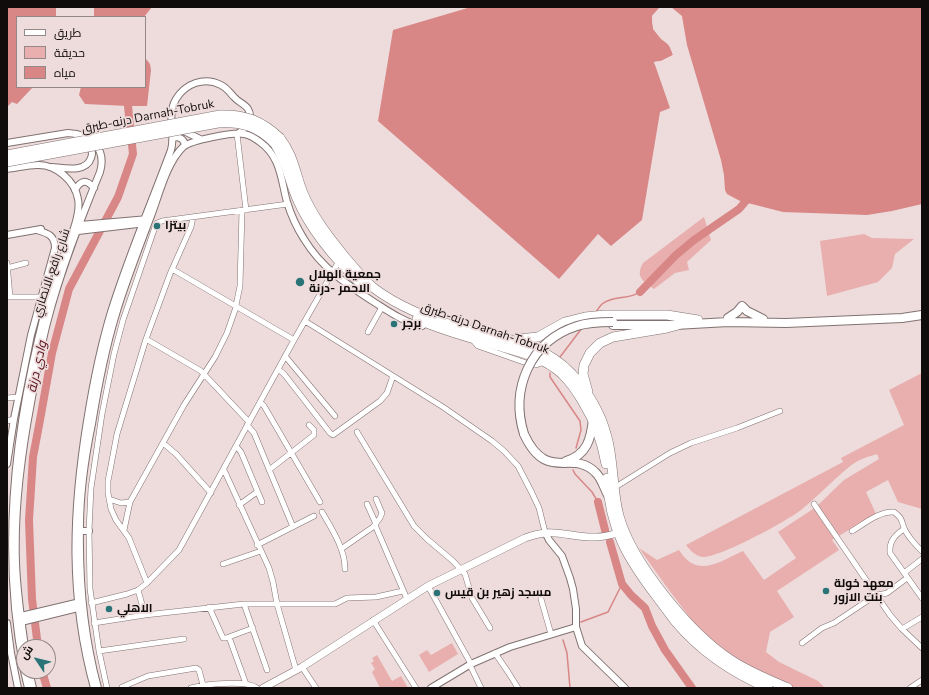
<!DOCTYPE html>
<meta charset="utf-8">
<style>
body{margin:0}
#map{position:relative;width:929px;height:695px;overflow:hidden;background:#eddcdb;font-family:"Nunito Sans",Cairo,sans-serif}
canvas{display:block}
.frame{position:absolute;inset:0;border:8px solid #110c0c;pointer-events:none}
.legend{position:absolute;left:16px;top:16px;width:130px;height:72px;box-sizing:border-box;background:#eddcdb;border:1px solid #958988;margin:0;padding:5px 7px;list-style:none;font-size:12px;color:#110c0c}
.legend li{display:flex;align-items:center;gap:8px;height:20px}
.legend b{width:20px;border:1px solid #958988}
.north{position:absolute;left:16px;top:639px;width:40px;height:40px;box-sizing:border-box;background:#eddcdb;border:1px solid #958988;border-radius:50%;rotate:305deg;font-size:11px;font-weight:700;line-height:16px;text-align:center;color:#110c0c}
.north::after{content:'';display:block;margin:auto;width:14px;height:18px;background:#2a7477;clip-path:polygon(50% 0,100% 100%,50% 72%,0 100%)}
</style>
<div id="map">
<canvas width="929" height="695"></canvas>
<div class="frame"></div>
<ul class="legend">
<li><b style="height:5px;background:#fff"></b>طريق</li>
<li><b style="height:11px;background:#e8afae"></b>حديقة</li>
<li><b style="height:11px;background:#d88686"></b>مياه</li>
</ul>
<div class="north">ش</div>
</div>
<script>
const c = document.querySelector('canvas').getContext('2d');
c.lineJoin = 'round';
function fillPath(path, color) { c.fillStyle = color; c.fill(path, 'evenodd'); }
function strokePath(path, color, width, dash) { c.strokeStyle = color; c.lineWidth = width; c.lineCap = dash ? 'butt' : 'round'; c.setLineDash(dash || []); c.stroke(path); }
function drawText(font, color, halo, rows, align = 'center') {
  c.font = font + ' "Nunito Sans",Cairo,sans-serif'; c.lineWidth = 3.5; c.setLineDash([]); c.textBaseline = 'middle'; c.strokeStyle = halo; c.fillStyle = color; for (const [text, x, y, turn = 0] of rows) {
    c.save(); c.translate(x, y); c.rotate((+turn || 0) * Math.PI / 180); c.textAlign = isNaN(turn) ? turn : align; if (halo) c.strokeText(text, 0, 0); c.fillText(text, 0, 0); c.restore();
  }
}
const green = new Path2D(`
 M704 217 711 240 687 262 689 270 675 273 654 289C643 281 635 277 643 263Z
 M864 234 872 238 914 239 895 254 892 268 878 282 827 296 820 241Z
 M922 373V509L898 502 888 480 866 492 876 514 832 540 839 550 777 591 794 617 770 632 766 652 779 662 818 681 825 688H792L722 651 693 622 666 586 639 548 657 560 679 550C697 579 719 562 743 551L764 580 796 558 778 532 816 507 844 480 879 459 877 454C867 457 857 460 849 467 833 480 818 496 801 510 787 521 719 558 703 557 695 556 690 550 686 545L843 462 841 458 904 425 889 390Z
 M452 643 458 654 429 672 419 655 427 650 431 655Z
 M377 655 392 681 401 676 408 688H380L372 672 375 669 371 663 374 661 372 658Z`);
const water = new Path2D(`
 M7 7H56V17H17V87H33L17 104 12 102 7 107Z
 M94 7H152L144 17H94Z
 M471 7H660L652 16C652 19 652 23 653 26 656 38 670 40 673 55L661 61 654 62 670 108 660 112 642 220 611 246 598 234 559 279 378 121 393 30Z
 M671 7H922V204L892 211 867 215 783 212 740 201 727 194 725 190 724 175 721 160 687 45 682 16Z
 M145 47 146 59 150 64 151 70 147 106H128L85 104 79 95 81 87H145Z`);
const pier = new Path2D(`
 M660 7H662V8L654 16 655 28 662 37 671 44 675 55 671 58 655 65 654 62 661 61 673 55 669 45 661 39 653 29 652 16Z`);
const stream = new Path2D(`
 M596 312C598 309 600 306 602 304 613 295 629 300 640 292
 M560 357 582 328
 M550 373V377L580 421 581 430 576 448
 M573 470 575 474 592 492 598 502
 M581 622 608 612 622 584
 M563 640 567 653 570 688`);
const river = new Path2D(`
 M640 292 676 255 694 240 739 209 745 202
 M598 502 605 530
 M610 542 622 584 631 595 645 608 652 626 665 650 692 688
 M38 647 32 599 29 520 33 457 40 420 52 353 69 289 118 197 133 154 128 106
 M42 671 47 688`);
const minor = new Path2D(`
 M237 134 246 210
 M7 263 10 297
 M7 268 26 263
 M172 269 294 340
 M8 297H41
 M305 321 443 407 492 441 504 451 518 466 532 493 539 508 545 532
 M368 332 382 307
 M471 338 478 346 532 365H536L544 362
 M146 339 201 371 249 422
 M285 356 335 416
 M278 369 284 374 330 433 333 435 380 401 387 393 393 376
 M7 398 18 397
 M260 402 264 406 320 502
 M7 421 14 419
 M247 425 254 433 293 527
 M357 432 414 526 427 539 453 561 465 574 472 598 490 628
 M163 443 176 454 211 493
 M236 446 241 452 262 502
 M224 470 269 568 273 582 277 604 296 670
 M269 470 314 435V430L309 425
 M614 488 670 453 691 443 737 428 780 411
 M109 499 121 503 130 502
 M367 504 376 524
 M814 504 890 615 902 629 922 648
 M239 505 257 492
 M322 512C332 529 345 549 345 569
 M375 525 407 599
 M904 529C895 535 889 541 890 553L922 598
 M124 530 130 502 184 405 215 357 227 333 235 310 240 286 242 210
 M852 531C864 524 879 511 894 512 902 518 901 519 904 528 907 535 916 546 922 551
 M257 545 314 516
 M341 549 373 527 380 518 382 513 376 499
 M223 564 261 551
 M904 573 922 559
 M147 583 129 538 116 520 111 509 108 493V481L117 434 146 339 170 274 191 227 193 217
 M428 586 471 664
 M138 590 145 615
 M541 599 551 634
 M91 603 127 594 138 590 147 583 179 550 294 340 339 261
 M244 604 267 670
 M209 607 223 638H226L253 628
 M373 620 416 688
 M94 623 145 615 244 604H335L347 598 376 597 403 591
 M902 629 922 617
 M229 637 246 684
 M802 643 822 628 834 623 876 595 883 594 887 593 907 578
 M99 651 184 639
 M495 653 508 672 518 688
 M470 665 481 688
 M302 667 316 688
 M122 687 148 676 196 668 199 670 203 685
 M107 688 99 651 90 589 89 531 91 488 102 414 114 354 123 320 155 227 157 223 162 221 288 204
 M191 688C205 684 246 680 257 688
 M910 688 922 680`);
const tertiary = new Path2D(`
 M180 129 200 139
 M173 138C179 136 184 139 185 145
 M7 143 68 133C90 134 107 148 100 172 80 221 60 272 47 323 40 350 36 376 31 403 21 456 14 509 16 563 17 591 21 619 25 647
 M52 167C64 168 86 173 91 158 93 153 92 149 89 145
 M7 169C17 168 27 165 37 165 56 164 75 181 78 199 82 218 63 254 57 274 49 295 43 318 38 340 12 449 2 560 24 670
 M75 190C81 180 86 179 94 188
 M80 225 148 219
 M78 231 146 223
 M7 235 41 229
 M7 464 14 419 31 335 55 248C55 235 47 233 37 230
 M80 531H89
 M545 532 549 540 562 556 570 578 573 589 576 609V627L582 646 625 688
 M17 617 80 602
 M7 623 11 653 18 688
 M17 623 82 607
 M24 671 28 688
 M29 671 33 688
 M94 688C69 597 72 513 87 421 93 384 100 348 111 312 128 257 151 204 171 150 176 133 166 116 176 99 185 84 204 76 221 85 227 88 230 93 234 97 238 102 245 104 248 109 254 119 245 130 237 134
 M98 688C84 636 79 581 80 527 80 492 85 458 92 424 98 387 105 350 116 314 126 281 139 248 151 216 159 195 167 162 183 147 191 140 234 132 244 134 250 135 256 139 260 142 281 157 281 180 287 202 291 215 297 228 304 239 322 269 349 286 377 304 391 313 406 323 422 326L426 323
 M431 688 471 664 510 647 576 627`);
const secondary = new Path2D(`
 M263 688 302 667 428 586 525 538C555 526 568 538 596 537 604 537 611 535 618 533`);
const primary = new Path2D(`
 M728 318 737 312 742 306 747 311 763 319
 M613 325H675L728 322 786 323 902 318 922 315
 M524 434C547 484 572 448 596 473 602 479 604 488 608 495
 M566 461C587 455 591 439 593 419`);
const trunk = new Path2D(`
 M280 138C294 156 295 173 303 193 313 217 329 237 345 257 355 268 363 280 375 289 401 308 432 320 463 328 503 339 542 342 572 374 588 392 601 413 607 437 614 462 612 490 619 516 632 563 690 633 731 660 749 672 769 680 788 688
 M275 144C287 162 289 181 298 201 312 232 337 261 361 284
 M417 319C443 331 471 338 499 346 521 352 545 358 562 374 571 383 578 393 584 404 596 423 602 442 606 464
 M519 339 538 337 565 322 585 317 605 315H667L698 320
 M588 392 583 374 584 365 590 353 600 343 613 337 667 328 678 325
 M607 478C610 529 627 558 657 597 663 605 669 613 675 621 700 651 733 673 768 688`);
const primaryBridge = new Path2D(`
 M524 434C510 389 530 341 577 326 589 322 601 322 613 322`);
const trunkBridge = new Path2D(`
 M7 155 220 115C245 114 262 121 280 138
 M7 162 218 123C241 121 259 127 275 144`);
const markers = [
 [157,226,4,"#2a7477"],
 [300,282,5,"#2a7477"],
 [394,324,4,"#2a7477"],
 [826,591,4,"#2a7477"],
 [437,593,4,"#2a7477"],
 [109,609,4,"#2a7477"]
];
const streetNames = [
 ["درنه-طبرق Darnah-Tobruk",148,117,-11],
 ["شارع رافع الانصاري",52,273,-71],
 ["درنه-طبرق Darnah-Tobruk",485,329,19]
];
const poiNames = [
 ["بيتزا",165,226],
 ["جمعية الهلال",309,275],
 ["الاحمر -درنة",309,289],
 ["برجر",402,324],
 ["معهد خولة",834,584],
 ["بنت الازور",834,598],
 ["مسجد زهير بن قيس",445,593],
 ["الاهلي",117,609]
];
const waterNames = [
 ["وادي درنة",38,367,-78]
];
fillPath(green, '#e8afae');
fillPath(water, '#d88686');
fillPath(pier, '#eddcdb');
strokePath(stream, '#d88686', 1.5);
strokePath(river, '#d88686', 8);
strokePath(minor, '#817271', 6);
strokePath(tertiary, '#817271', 8);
strokePath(secondary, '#817271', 8);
strokePath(primary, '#817271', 10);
strokePath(trunk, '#817271', 10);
strokePath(minor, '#fff', 5);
strokePath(tertiary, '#fff', 6);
strokePath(secondary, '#fff', 7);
strokePath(primary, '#fff', 8);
strokePath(trunk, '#fff', 9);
strokePath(primaryBridge, '#817271', 10, []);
strokePath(trunkBridge, '#817271', 10, []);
strokePath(primaryBridge, '#fff', 8);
strokePath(trunkBridge, '#fff', 9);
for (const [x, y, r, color] of markers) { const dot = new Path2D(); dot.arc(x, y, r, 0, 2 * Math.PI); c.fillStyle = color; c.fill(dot); strokePath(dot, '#eddcdb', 1.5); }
drawText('12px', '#110c0c', '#eddcdb', streetNames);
drawText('bold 12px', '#110c0c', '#eddcdb', poiNames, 'left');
drawText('italic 13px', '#540a15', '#eddcdb', waterNames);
</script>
